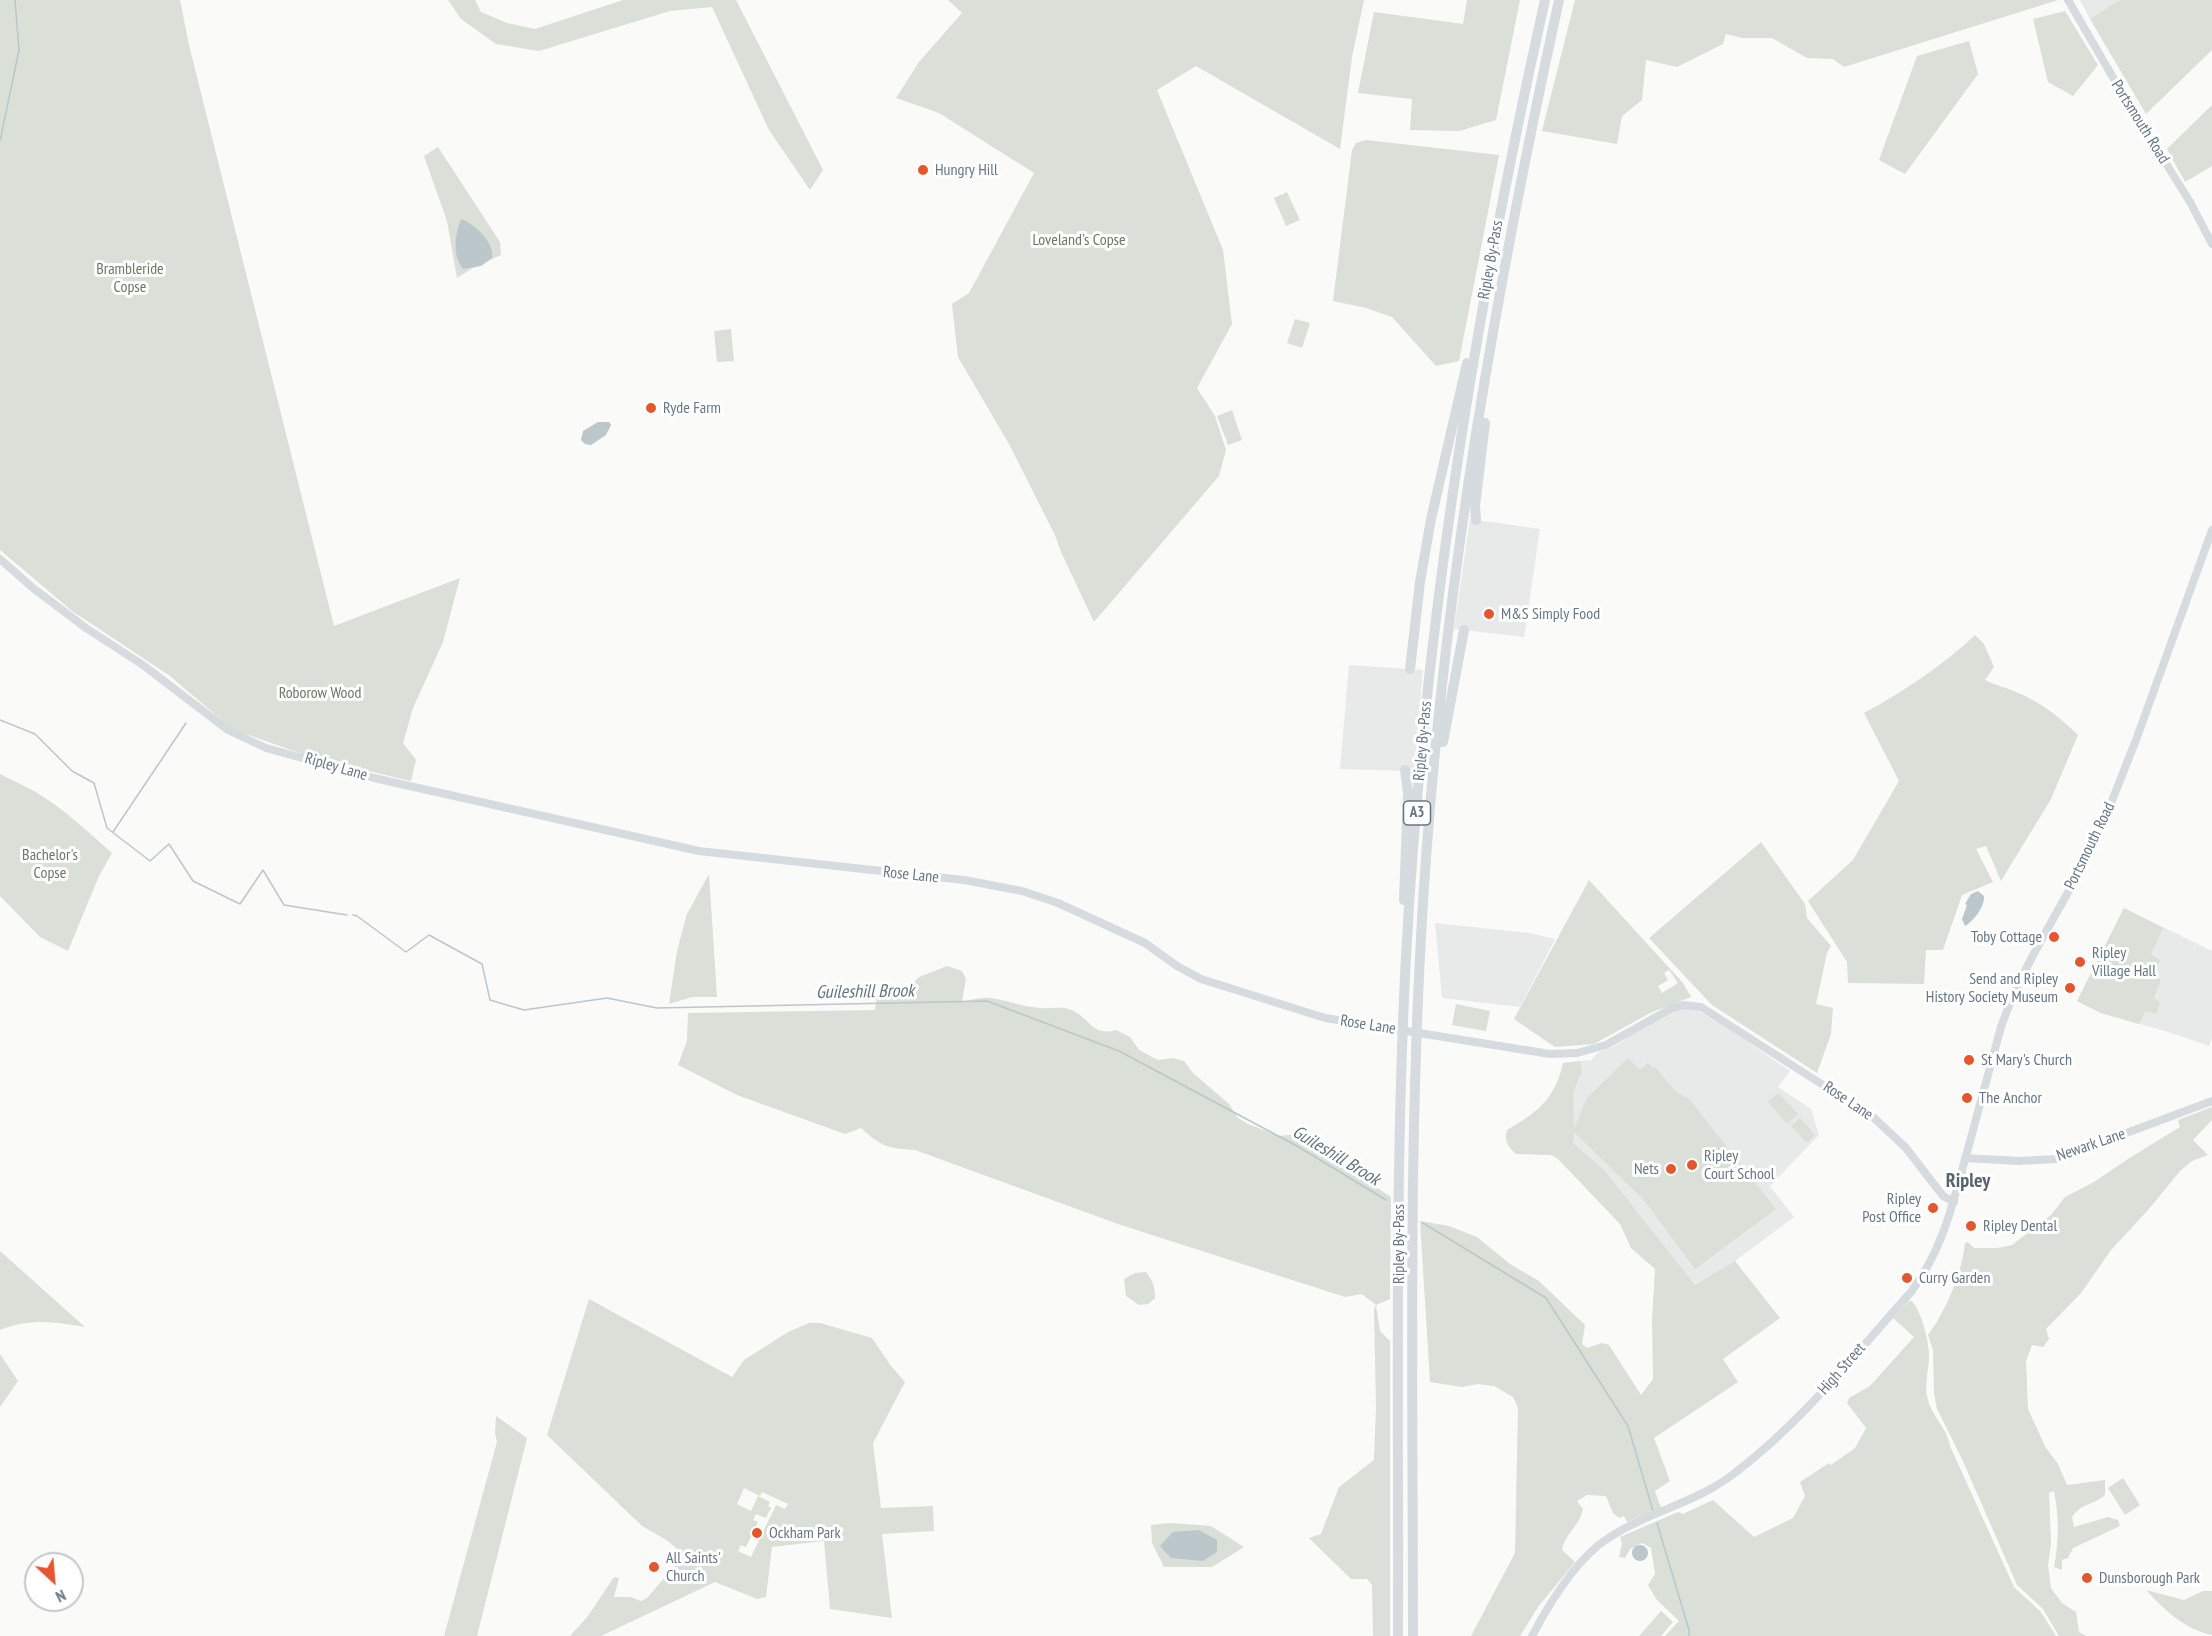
<!DOCTYPE html>
<style>
body{margin:0}
#map{position:relative;width:2212px;height:1636px;overflow:hidden;background:#fafaf8;font-family:"PT Sans Narrow",sans-serif}
canvas{display:block}
.north{position:absolute;left:24px;top:1552px;width:60px;height:60px;box-sizing:border-box;background:#fff;border:2px solid #c1c8cd;border-radius:50%;rotate:154deg;font-size:16px;font-weight:700;line-height:24px;text-align:center;color:#657683}
.north::after{content:'';display:block;margin:auto;width:21px;height:27px;background:#e4572e;clip-path:polygon(50% 0,100% 100%,50% 72%,0 100%)}
</style>
<div id="map">
<canvas width="2212" height="1636"></canvas>
<div class="north">N</div>
</div>
<script>
const c = document.querySelector('canvas').getContext('2d');
c.lineJoin = 'round';
function fillPath(path, color) { c.fillStyle = color; c.fill(path, 'evenodd'); }
function strokePath(path, color, width, dash) { c.strokeStyle = color; c.lineWidth = width; c.lineCap = dash ? 'butt' : 'round'; c.setLineDash(dash || []); c.stroke(path); }
function drawText(font, color, halo, rows, align = 'center') {
  c.font = font + ' "PT Sans Narrow",sans-serif'; c.lineWidth = 6; c.setLineDash([]); c.textBaseline = 'middle'; c.strokeStyle = halo; c.fillStyle = color; for (const [text, x, y, turn = 0] of rows) {
    c.save(); c.translate(x, y); c.rotate((+turn || 0) * Math.PI / 180); c.textAlign = isNaN(turn) ? turn : align; if (halo) c.strokeText(text, 0, 0); c.fillText(text, 0, 0); c.restore();
  }
}
const built = new Path2D(`
 M2080 0H2122L2090 19Z
 M1470 519 1540 529 1524 637 1454 629Z
 M1349 665 1423 670 1414 771 1340 769Z
 M2124 908 2212 951V1038L2209 1046 2165 1031 2101 1013 2077 1001Z
 M1435 923 1529 933 1555 939 1520 1007 1442 998Z
 M1692 1007 1729 1029 1790 1071 1778 1087 1811 1109 1819 1135 1770 1186 1794 1217 1735 1261 1695 1286 1637 1212 1573 1143 1560 1118 1582 1072 1580 1061 1591 1060 1599 1052 1617 1045 1660 1014Z`);
const green = new Path2D(`
 M0 0H180L189 45 334 626 460 578 443 642 413 708 403 743 416 760 411 781 313 758 232 729 170 676 72 611 0 550Z
 M448 0H475L481 12 507 23 535 29 623 0H736L823 170 810 190 769 130 712 7 670 11 539 51 496 44 461 19Z
 M948 0H1364L1352 57 1340 149 1196 66 1157 90 1223 250 1232 324 1197 388 1215 416 1226 450 1219 476 1094 622 1061 552 1055 535 1009 444 958 357 952 304 969 293 1034 173 939 113 896 98 919 62 962 13Z
 M1467 0H1520L1496 120 1459 131 1410 130 1412 99 1358 93 1374 12 1463 24Z
 M1575 0H2058L1844 67 1833 59 1807 58 1772 38H1742L1726 34 1723 44 1677 67 1646 60 1642 100 1622 116 1617 144 1542 131Z
 M2120 0H2212V50L2146 114 2090 19Z
 M2065 11 2098 65 2073 96 2048 82 2033 19Z
 M1969 41 1978 74 1905 174 1879 160 1917 56Z
 M2212 105V166L2185 182 2167 149Z
 M1366 140 1499 155 1459 361 1436 366 1392 317 1366 308 1333 301 1352 150 1356 143Z
 M438 147 500 242 501 255 471 269 457 278 447 221 424 156Z
 M1287 192 1300 220 1286 226 1274 198Z
 M1295 319 1310 323 1302 348 1287 343Z
 M731 329 734 361 717 362 714 331Z
 M1232 410 1242 440 1228 445 1217 416Z
 M1975 635 1984 644 1994 667 1985 680C1997 686 2005 687 2016 692 2039 701 2061 718 2078 735L2051 799 2001 881 1986 846 1976 849 1993 882 1962 895 1943 950H1926L1924 984 1848 983 1847 962 1808 901 1853 860 1899 781 1864 713C1904 691 1941 667 1975 635Z
 M0 774C11 780 23 785 34 791 63 808 87 831 112 853L99 876 68 951 40 937 0 896Z
 M1761 842 1805 904 1807 918 1831 946 1827 953 1816 1004 1833 1008 1831 1034 1817 1073 1712 1005 1649 938Z
 M709 874 717 997H692L669 1004 677 951 687 914Z
 M1589 880 1683 983 1691 997 1650 1013 1594 1044 1555 1047 1514 1019ZM1669 970 1678 983 1662 993 1658 986 1668 980 1664 973Z
 M2124 908 2163 928 2151 954 2160 960 2153 976 2161 980 2154 998 2160 1003 2156 1014 2145 1011 2139 1024 2101 1013 2077 1001Z
 M947 966 962 971 966 979 962 1002C971 1000 981 997 990 998 1007 1000 1023 1007 1040 1008 1048 1009 1056 1007 1064 1008 1089 1012 1089 1038 1116 1030L1130 1037 1139 1050 1158 1060 1173 1058 1184 1061 1192 1072 1229 1104 1238 1118 1248 1124 1279 1136 1299 1134 1311 1139 1344 1166 1391 1197 1390 1299 1376 1305 1380 1331 1390 1341V1636H1373L1372 1585 1367 1579H1351L1309 1538 1321 1534 1339 1487 1374 1460 1376 1408 1374 1309 1376 1305 1362 1294 1345 1297 1118 1224 915 1150C887 1148 882 1147 861 1128L845 1134 737 1095 678 1065 687 1041 688 1013 875 1010 877 996 909 986 919 977Z
 M1456 1004 1490 1011 1486 1031 1452 1025Z
 M1628 1058 1640 1070 1648 1063 1653 1068 1655 1067 1675 1091 1690 1100 1776 1209 1695 1269 1644 1200 1574 1132 1573 1143 1604 1170 1695 1285 1735 1261 1780 1318 1723 1359 1738 1382 1654 1438 1670 1481 1655 1491 1661 1508 1627 1522 1624 1516 1619 1518 1613 1513 1606 1496 1587 1495 1577 1501 1583 1509C1580 1525 1565 1534 1562 1550L1575 1562 1538 1607 1520 1636H1471L1515 1553 1518 1408 1513 1397 1494 1386 1478 1384 1462 1387 1430 1382 1420 1221 1449 1226 1477 1237 1510 1264 1539 1281 1585 1325 1582 1344 1587 1348 1602 1343 1609 1345 1641 1395 1653 1379 1652 1321 1655 1269 1631 1248 1620 1224 1557 1158 1551 1155 1516 1154C1508 1147 1504 1141 1507 1130 1538 1112 1555 1099 1563 1063L1580 1061 1582 1072 1573 1092 1574 1129 1587 1098Z
 M1778 1093 1798 1114 1787 1124 1768 1102Z
 M2212 1107V1120L2193 1140 2208 1155 2192 1161 2180 1171 2148 1210 2111 1250 2081 1293 2046 1329 2049 1339 2043 1347 2032 1345 2026 1361 2028 1409 2046 1448 2058 1464 2067 1485 2105 1480V1495C2092 1506 2083 1502 2072 1517L2074 1527 2108 1517 2118 1520 2120 1526 2073 1548 2068 1558 2062 1560V1570L2054 1567C2059 1542 2059 1516 2054 1491L2049 1493 2051 1544 2048 1565 2051 1588 2062 1603 2076 1612 2079 1632 2086 1636H2059L2043 1609 2017 1585 1962 1459 1937 1409 1934 1393 1933 1350 1928 1335C1946 1311 1962 1273 1965 1243L1968 1242 1974 1248H1997L2012 1245 2051 1215 2065 1197 2094 1182 2128 1159 2180 1127 2178 1120Z
 M1800 1118 1815 1135 1807 1143 1791 1126Z
 M0 1251 85 1327C53 1322 31 1318 0 1330Z
 M1146 1272C1153 1281 1155 1287 1155 1298L1148 1304 1139 1305 1126 1296 1124 1279 1135 1273Z
 M589 1299 732 1377 744 1360 788 1332 809 1323H820L872 1338 891 1366 905 1382 873 1443 881 1508 933 1506 934 1531 882 1534 892 1618 830 1609 824 1541 772 1547 766 1597 757 1599 715 1582 601 1636H570L588 1616 614 1577 619 1578 614 1597H631L641 1601 647 1598 684 1555 668 1541 642 1526 547 1435ZM744 1488 760 1496 762 1492 788 1504 785 1509 776 1505 751 1557 738 1551 741 1545 746 1547 758 1522 753 1520 756 1514 766 1518 771 1508 768 1506 770 1502 758 1496 751 1511 737 1504Z
 M1909 1301H1912C1922 1313 1930 1344 1929 1359 1928 1372 1924 1388 1928 1400 1932 1417 1948 1429 1950 1446L2014 1587 2041 1612 2056 1636H1665L1679 1621 1656 1599 1648 1585 1655 1574 1651 1548 1642 1543 1630 1549 1625 1558 1619 1557 1622 1543 1620 1537 1678 1512 1683 1514 1713 1500 1754 1537 1793 1518 1805 1496 1800 1482 1829 1463 1831 1465 1855 1448 1866 1428 1847 1403 1849 1398 1870 1386 1914 1337 1893 1318Z
 M0 1354 18 1381 0 1407Z
 M496 1416 527 1438 477 1636H444L497 1442 495 1433Z
 M2123 1478 2140 1505 2125 1515 2108 1488Z
 M1170 1523 1211 1526 1244 1547 1212 1567H1164L1152 1543 1151 1525Z
 M2146 1590 2184 1600 2203 1591H2212V1635C2184 1629 2165 1610 2146 1590Z
 M1661 1611 1673 1622 1661 1636H1639Z`);
const water = new Path2D(`
 M461 219C474 224 495 242 492 258L481 266 463 269C452 255 455 234 461 219Z
 M598 422H609L611 425 606 435 591 445 585 444 581 440 583 431Z
 M1978 891 1984 896C1985 906 1974 921 1965 926L1962 919 1967 905 1965 904 1971 894Z
 M1199 1530 1217 1540V1552L1203 1561 1171 1558 1160 1546 1173 1532Z
 M1632 1553a8 8 0 1 1 16 0a8 8 0 1 1-16 0Z`);
const stream = new Path2D(`
 M0 141 19 50 15 0
 M0 720 35 734 72 771 94 783 107 828 150 861 169 844 193 881 240 904 263 870 284 905 347 915
 M113 832 186 723
 M353 915 357 916 406 952 429 935 482 964 490 1000 524 1010 607 998 657 1008 987 1001 1119 1051 1297 1146 1386 1200
 M1423 1223 1546 1298 1628 1426 1653 1511
 M1657 1523 1689 1630V1636`);
const secondary = new Path2D(`
 M2068 0 2122 93 2190 202 2212 244
 M0 559 33 588 86 628 143 665 228 730 266 748 374 778 699 851 964 880 1022 891 1058 903 1145 943 1177 966 1201 979 1325 1018 1550 1054 1577 1053 1606 1045 1672 1008 1684 1005 1701 1007 1873 1117 1906 1148 1943 1196 1954 1202
 M1965 1158 2019 1161 2057 1159 2212 1101
 M1532 1636C1549 1604 1576 1559 1607 1539 1648 1511 1696 1504 1736 1472 1803 1421 1855 1354 1911 1292 1943 1249 1952 1206 1966 1156 1978 1113 1989 1070 2001 1027 2024 960 2067 901 2097 837 2111 805 2123 772 2136 740 2162 670 2187 600 2212 530`);
const highway = new Path2D(`
 M1476 520 1475 506 1485 423
 M1410 669 1420 582 1431 519 1467 363
 M1443 742 1464 630
 M1404 900 1408 793 1405 770
 M1398 1636C1399 1410 1394 1183 1406 957 1423 634 1474 315 1545 0
 M1413 1636C1413 1377 1407 1117 1426 858 1447 569 1497 283 1559 0`);
const markers = [
 [923,170,6,"#e4572e"],
 [651,408,6,"#e4572e"],
 [1489,614,6,"#e4572e"],
 [2054,937,6,"#e4572e"],
 [2080,962,6,"#e4572e"],
 [2070,988,6,"#e4572e"],
 [1969,1060,6,"#e4572e"],
 [1967,1098,6,"#e4572e"],
 [1692,1165,6,"#e4572e"],
 [1671,1169,6,"#e4572e"],
 [1933,1208,6,"#e4572e"],
 [1971,1226,6,"#e4572e"],
 [1907,1278,6,"#e4572e"],
 [757,1533,6,"#e4572e"],
 [654,1567,6,"#e4572e"],
 [2087,1578,6,"#e4572e"]
];
const shields = [
 [1417,813,27]
];
const shieldNames = [
 ["A3",1417,813]
];
const streetNames = [
 ["Portsmouth Road",2140,122,58],
 ["Ripley By-Pass",1491,260,-80],
 ["Ripley By-Pass",1423,741,-85],
 ["Ripley Lane",336,767,16],
 ["Portsmouth Road",2090,846,-64],
 ["Rose Lane",911,875,6],
 ["Rose Lane",1368,1025,9],
 ["Rose Lane",1848,1101,34],
 ["Newark Lane",2091,1145,-19],
 ["Ripley By-Pass",1399,1244,-90],
 ["High Street",1842,1369,-49]
];
const poiNames = [
 ["Hungry Hill",935,170],
 ["Ryde Farm",663,408],
 ["M&S Simply Food",1501,614],
 ["Toby Cottage",2042,937,"right"],
 ["Ripley",2092,953],
 ["Village Hall",2092,971],
 ["Send and Ripley",2058,979,"right"],
 ["History Society Museum",2058,997,"right"],
 ["St Mary's Church",1981,1060],
 ["The Anchor",1979,1098],
 ["Ripley",1704,1156],
 ["Court School",1704,1174],
 ["Nets",1659,1169,"right"],
 ["Ripley",1921,1199,"right"],
 ["Post Office",1921,1217,"right"],
 ["Ripley Dental",1983,1226],
 ["Curry Garden",1919,1278],
 ["Ockham Park",769,1533],
 ["All Saints'",666,1558],
 ["Church",666,1576],
 ["Dunsborough Park",2099,1578]
];
const parkNames = [
 ["Loveland's Copse",1079,240],
 ["Brambleride",130,269],
 ["Copse",130,287],
 ["Roborow Wood",320,693],
 ["Bachelor's",50,855],
 ["Copse",50,873]
];
const waterNames = [
 ["Guileshill Brook",865,992,-1],
 ["Guileshill Brook",1336,1156,31]
];
const quarterNames = [
 ["Ripley",1968,1181]
];
fillPath(built, '#e8e9e9');
fillPath(green, '#dadfd7');
fillPath(water, '#bbc7cb');
strokePath(stream, '#bbc7cb', 1.5);
strokePath(secondary, '#d6dbdf', 8);
strokePath(highway, '#d6dbdf', 10);
for (const [x, y, r, color] of markers) { const dot = new Path2D(); dot.arc(x, y, r, 0, 2 * Math.PI); c.fillStyle = color; c.fill(dot); strokePath(dot, '#fff', 2); }
for (const [x, y, w] of shields) { const box = new Path2D(); box.roundRect(x - w / 2, y - 12, w, 24, 4.5); c.fillStyle = '#fff'; c.fill(box); strokePath(box, '#657683', 1.5); }
drawText('bold 15px', '#657683', null, shieldNames);
drawText('16px', '#657683', '#fff', streetNames);
drawText('16px', '#657683', '#fff', poiNames, 'left');
drawText('16px', '#687a64', '#fff', parkNames);
drawText('italic 18px', '#60757c', '#fff', waterNames);
drawText('bold 20px', '#57646e', '#fff', quarterNames);
</script>
